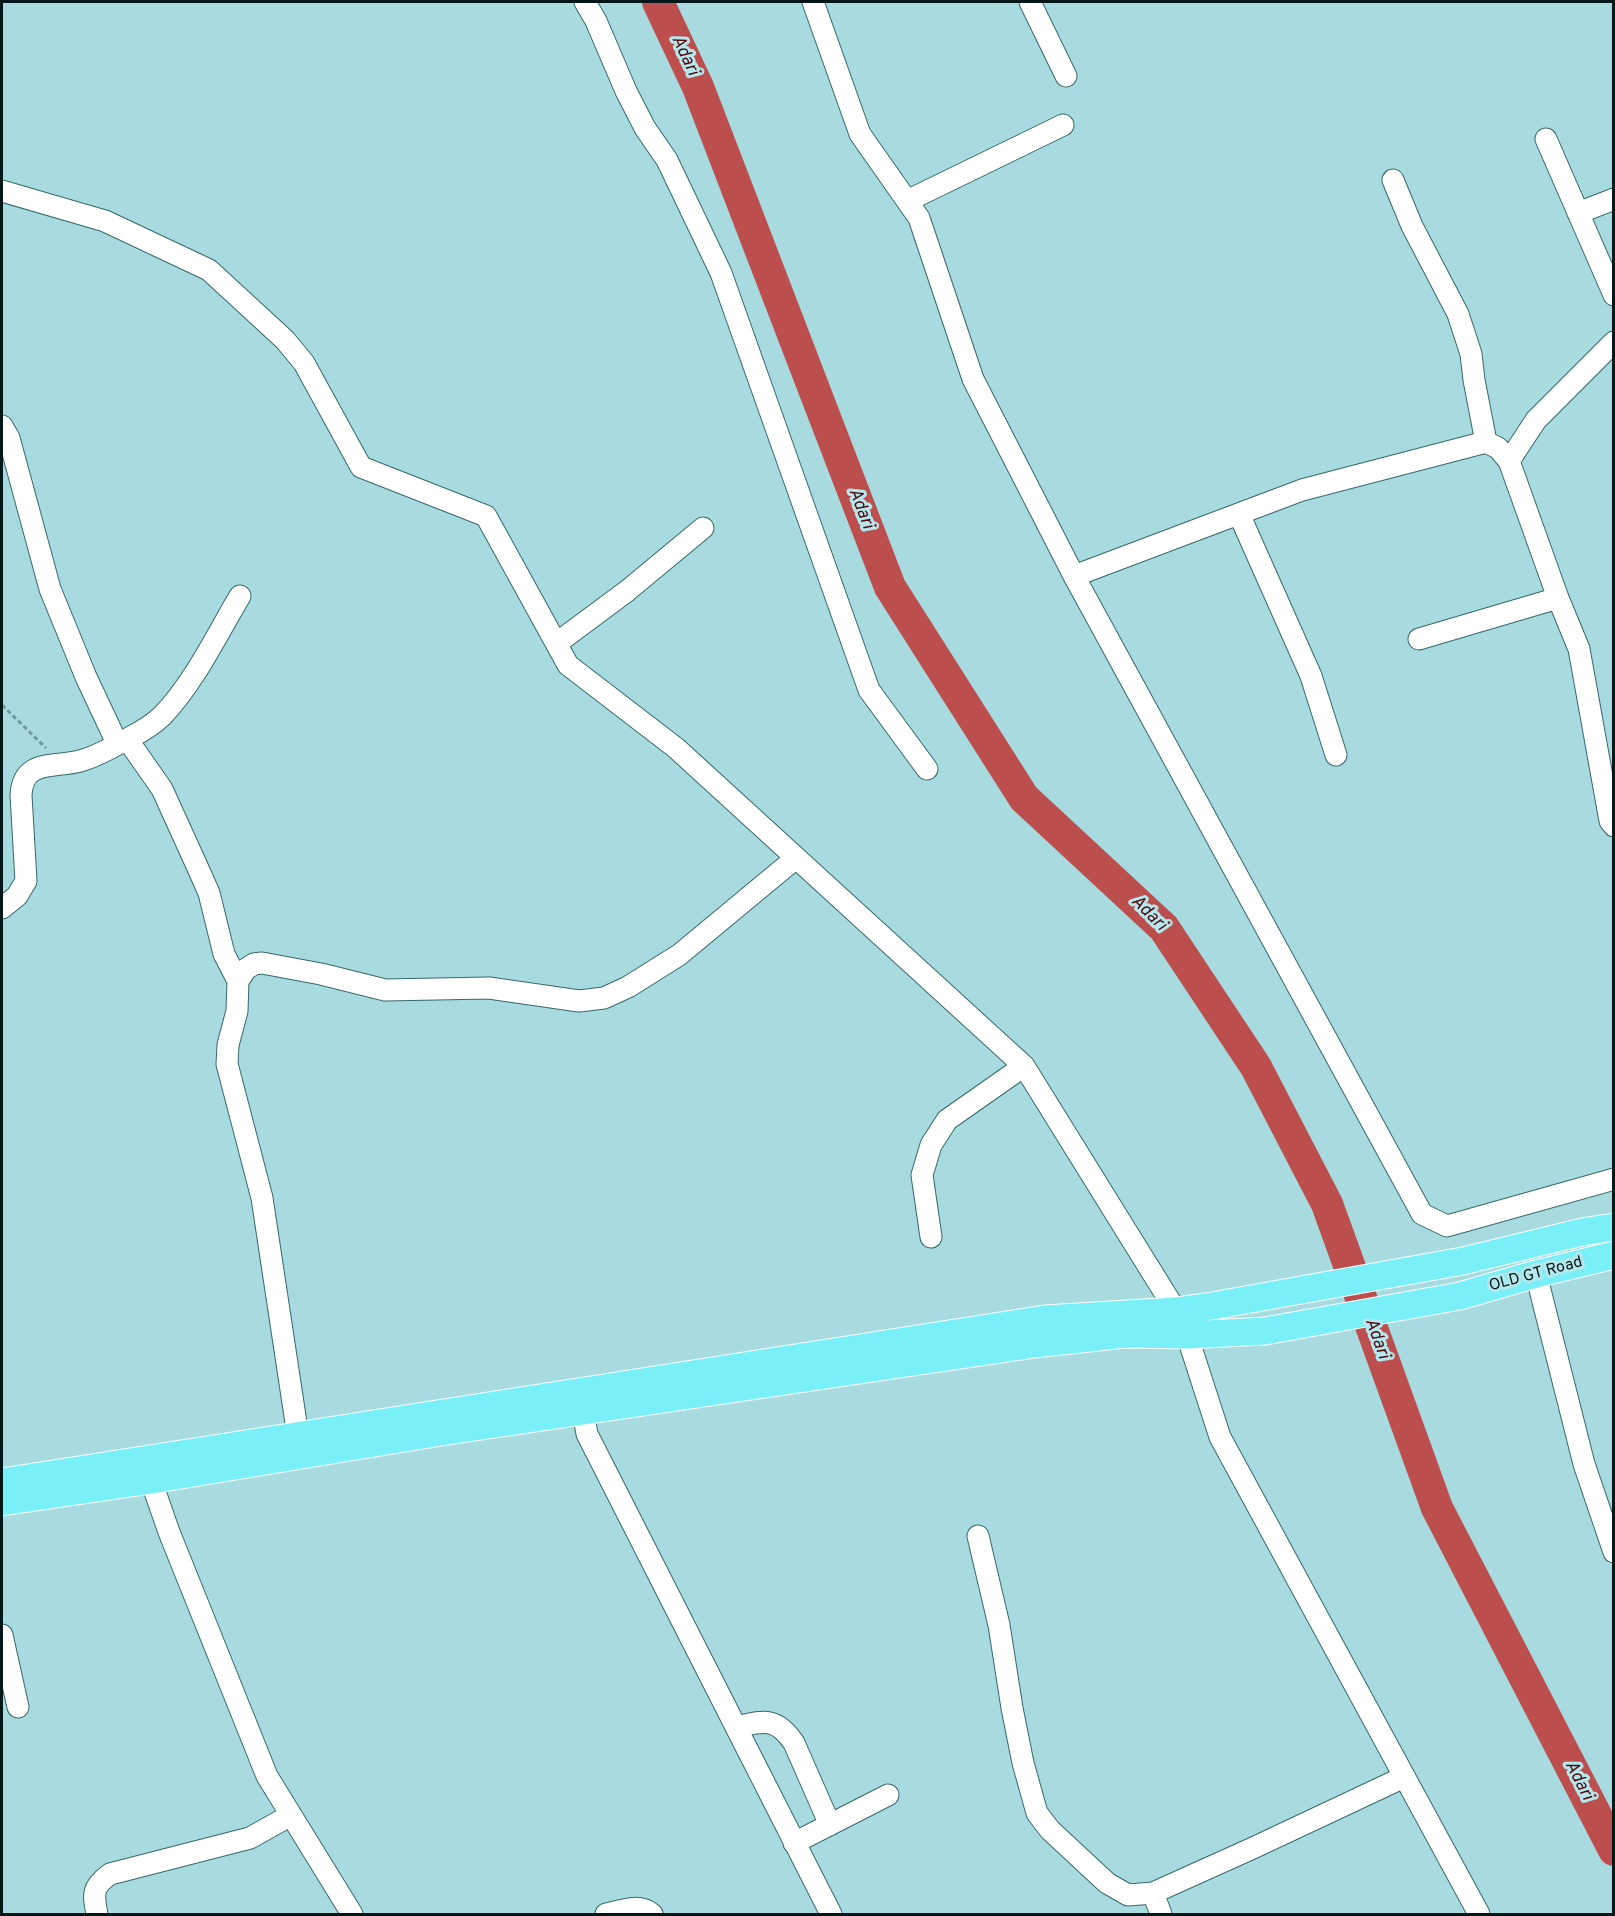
<!DOCTYPE html>
<style>
body{margin:0}
#map{position:relative;width:1615px;height:1916px;overflow:hidden;background:#a7dbe0;font-family:Overpass,sans-serif}
canvas{display:block}
.frame{position:absolute;inset:0;border:3px solid #031618;pointer-events:none}
</style>
<div id="map">
<canvas width="1615" height="1916"></canvas>
<div class="frame"></div>
</div>
<script>
const c = document.querySelector('canvas').getContext('2d');
c.lineJoin = 'round';
function strokePath(path, color, width, dash) { c.strokeStyle = color; c.lineWidth = width; c.lineCap = dash ? 'butt' : 'round'; c.setLineDash(dash || []); c.stroke(path); }
function drawText(font, color, halo, rows, align = 'center') {
  c.font = font + ' Overpass,sans-serif'; c.lineWidth = 6; c.setLineDash([]); c.textBaseline = 'middle'; c.strokeStyle = halo; c.fillStyle = color; for (const [text, x, y, turn = 0] of rows) {
    c.save(); c.translate(x, y); c.rotate((+turn || 0) * Math.PI / 180); c.textAlign = isNaN(turn) ? turn : align; if (halo) c.strokeText(text, 0, 0); c.fillText(text, 0, 0); c.restore();
  }
}
const river = new Path2D(`
 M658 2 698 87 890 587 1024 798 1164 928 1256 1067 1327 1204 1437 1508 1614 1850`);
const path = new Path2D(`
 M2 705 46 748`);
const minor = new Path2D(`
 M585 2 596 21 626 91 645 128 667 160 721 273 869 690 927 769
 M813 2 860 134 919 218 973 379 1074 576 1422 1214 1447 1226 1614 1179
 M1030 2 1066 76
 M1546 139 1614 295
 M1393 180 1412 226 1458 314 1471 354 1474 380 1486 442
 M2 191 105 221 209 270 285 340 304 363 361 467 486 516 568 665 676 748 1024 1066 1176 1311 1187 1335 1220 1437 1479 1914
 M907 201 1063 125
 M1578 213 1614 199
 M2 426 9 438 50 589 86 677 117 743
 M1509 461 1536 420 1614 342
 M1239 514 1311 676 1336 755
 M1074 576 1302 490 1486 442 1498 448 1509 461 1558 598 1579 649 1610 821 1614 826
 M1419 639 1558 598
 M557 643 627 591 703 528
 M127 739 162 789 197 866 209 893 224 954 238 981
 M2 908 17 896 26 881 21 795C23 759 53 768 80 761 96 757 115 746 129 738 141 732 154 724 163 715 195 681 216 636 240 596
 M931 1237 922 1175 931 1145 947 1120 1024 1066
 M1536 1274 1584 1464 1614 1552
 M583 1411 587 1434 831 1914
 M298 1436 262 1198 227 1064 228 1045 237 1011 238 981 246 969 254 964 262 963 321 974 385 990 489 988 579 1001 604 998 628 987 679 955 796 858
 M146 1466 169 1532 267 1776 352 1914
 M978 1536 999 1625 1012 1708 1023 1763 1037 1813 1050 1830 1107 1883 1128 1895 1153 1893 1253 1848 1404 1777
 M2 1635 18 1707
 M736 1727C763 1721 776 1716 794 1743L830 1825
 M794 1843 888 1795
 M1153 1893 1161 1914
 M97 1914C93 1894 92 1887 110 1874L250 1838 291 1815
 M606 1914C621 1911 639 1903 652 1914`);
const major = new Path2D(`
 M2 1482 1045 1319 1176 1311 1212 1306 1463 1261 1582 1232 1614 1227
 M2 1502 151 1480 441 1432 1035 1344 1125 1334 1187 1335 1265 1331 1460 1296 1536 1274 1614 1255`);
const streetNames = [
 ["OLD GT Road",1536,1275,-15]
];
const waterNames = [
 ["Adari",684,56,65],
 ["Adari",860,509,69],
 ["Adari",1148,914,45],
 ["Adari",1376,1339,70],
 ["Adari",1578,1781,63]
];
strokePath(river, '#bc4f4d', 32);
strokePath(minor, '#36686c', 23);
strokePath(major, '#fff', 29);
strokePath(path, '#70999d', 3, [4.5, 3]);
strokePath(minor, '#fff', 21);
strokePath(major, '#79eff8', 27);
drawText('16px', '#031618', '#b4e8ed', streetNames);
drawText('italic 18px', '#51080e', '#b4e8ed', waterNames);
</script>
